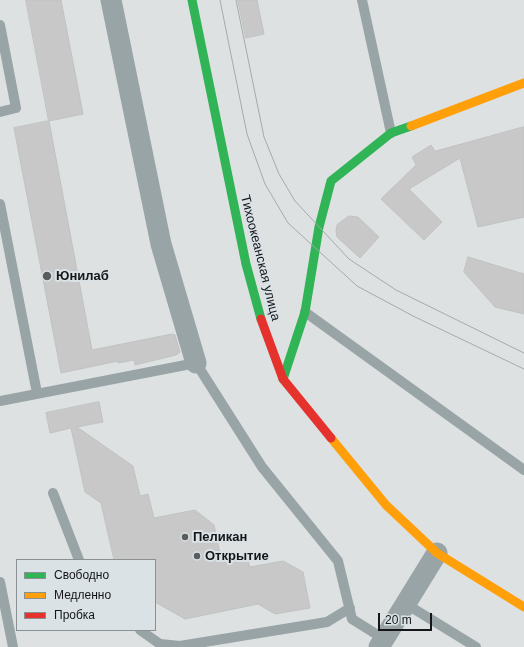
<!DOCTYPE html>
<meta charset="utf-8">
<style>
body{margin:0}
#map{position:relative;width:524px;height:647px;overflow:hidden;background:#dde1e2;font-family:Arial,sans-serif}
canvas{display:block}
.legend{position:absolute;left:16px;top:559px;width:140px;height:72px;box-sizing:border-box;background:#dae2e5;border:1px solid #8b9093;margin:0;padding:5px 7px;list-style:none;font-size:12px;color:#141618}
.legend li{display:flex;align-items:center;gap:8px;height:20px}
.legend b{width:20px;border:1px solid #8b9093}
.scale{position:absolute;left:378px;top:613px;width:54px;height:18px;box-sizing:border-box;border:2px solid #141618;border-top:0;padding-left:5px;font-size:12px;line-height:14px;white-space:nowrap;color:#141618;-webkit-text-stroke:3px #dae2e5;paint-order:stroke}
</style>
<div id="map">
<canvas width="524" height="647"></canvas>
<ul class="legend">
<li><b style="height:5px;background:#30b455"></b>Свободно</li>
<li><b style="height:5px;background:#ff9f0a"></b>Медленно</li>
<li><b style="height:5px;background:#e5322d"></b>Пробка</li>
</ul>
<div class="scale">20 m</div>
</div>
<script>
const c = document.querySelector('canvas').getContext('2d');
c.lineJoin = 'round';
function fillPath(path, color) { c.fillStyle = color; c.fill(path, 'evenodd'); }
function strokePath(path, color, width, dash) { c.strokeStyle = color; c.lineWidth = width; c.lineCap = dash ? 'butt' : 'round'; c.setLineDash(dash || []); c.stroke(path); }
function drawText(font, color, halo, rows, align = 'center') {
  c.font = font + ' Arial,sans-serif'; c.lineWidth = 4; c.setLineDash([]); c.textBaseline = 'middle'; c.strokeStyle = halo; c.fillStyle = color; for (const [text, x, y, turn = 0] of rows) {
    c.save(); c.translate(x, y); c.rotate((+turn || 0) * Math.PI / 180); c.textAlign = isNaN(turn) ? turn : align; if (halo) c.strokeText(text, 0, 0); c.fillText(text, 0, 0); c.restore();
  }
}
const building = new Path2D(`
 M26 0H61L83 114 49 121Z
 M238 0H257L264 34 246 38Z
 M49 121 92 350 172 334 175 335 180 352 176 355 135 365 134 360 118 363V361L61 373 14 128Z
 M524 127V217L478 227 460 158 409 189 442 222 424 240 381 199 416 165 412 157 431 145 435 151Z
 M349 216 358 217 379 237 360 258 337 237 336 231 337 225Z
 M468 257 524 274V314L495 307 464 272Z
 M99 402 103 422 77 427 133 466 140 496 148 494 154 518 195 510 214 525 222 563 247 558 250 567 283 561 303 572 310 608 275 614 258 604 185 619 155 602V560H114L101 503 85 492 71 428 50 433 46 413Z`);
const lane = new Path2D(`
 M362 0 391 133
 M0 25 16 108 0 112
 M0 204 37 393
 M305 312 524 470
 M0 401 196 363 262 467 338 561 352 619 384 639
 M53 493 79 560
 M0 582 13 647
 M406 604 476 647
 M140 630 160 644 180 646 327 622 350 608`);
const street = new Path2D(`
 M111 0 161 244 196 363
 M379 647 437 553`);
const fast = new Path2D(`
 M192 0 246 264 261 319
 M283 379 305 312 319 227 331 181 391 133 411 126`);
const slow = new Path2D(`
 M411 126 524 83
 M331 438 386 505 437 553 524 607`);
const jam = new Path2D(`
 M261 319 283 379 331 438`);
const tram = new Path2D(`
 M220 0 247 134 265 184 288 223 357 286 415 317 524 369
 M236 0 264 137 279 174 295 201 349 259 396 290 524 353`);
const markers = [
 [47,276,5,"#5a5d5f"],
 [185,537,4,"#5a5d5f"],
 [197,556,4,"#5a5d5f"]
];
const streetNames = [
 ["Тихоокеанская улица",260,258,76]
];
const poiNames = [
 ["Юнилаб",56,276],
 ["Пеликан",193,537],
 ["Открытие",205,556]
];
fillPath(building, '#c7c8c7');
strokePath(building, '#c0c2c2', 1);
strokePath(lane, '#99a4a6', 10);
strokePath(street, '#99a4a6', 21);
strokePath(fast, '#30b455', 9);
strokePath(slow, '#ff9f0a', 9);
strokePath(jam, '#e5322d', 9);
strokePath(tram, '#a4aaad', 1);
for (const [x, y, r, color] of markers) { const dot = new Path2D(); dot.arc(x, y, r, 0, 2 * Math.PI); c.fillStyle = color; c.fill(dot); strokePath(dot, '#dae2e5', 1.5); }
drawText('13px', '#141618', '#dae2e5', streetNames);
drawText('bold 13px', '#141618', '#dae2e5', poiNames, 'left');
</script>
